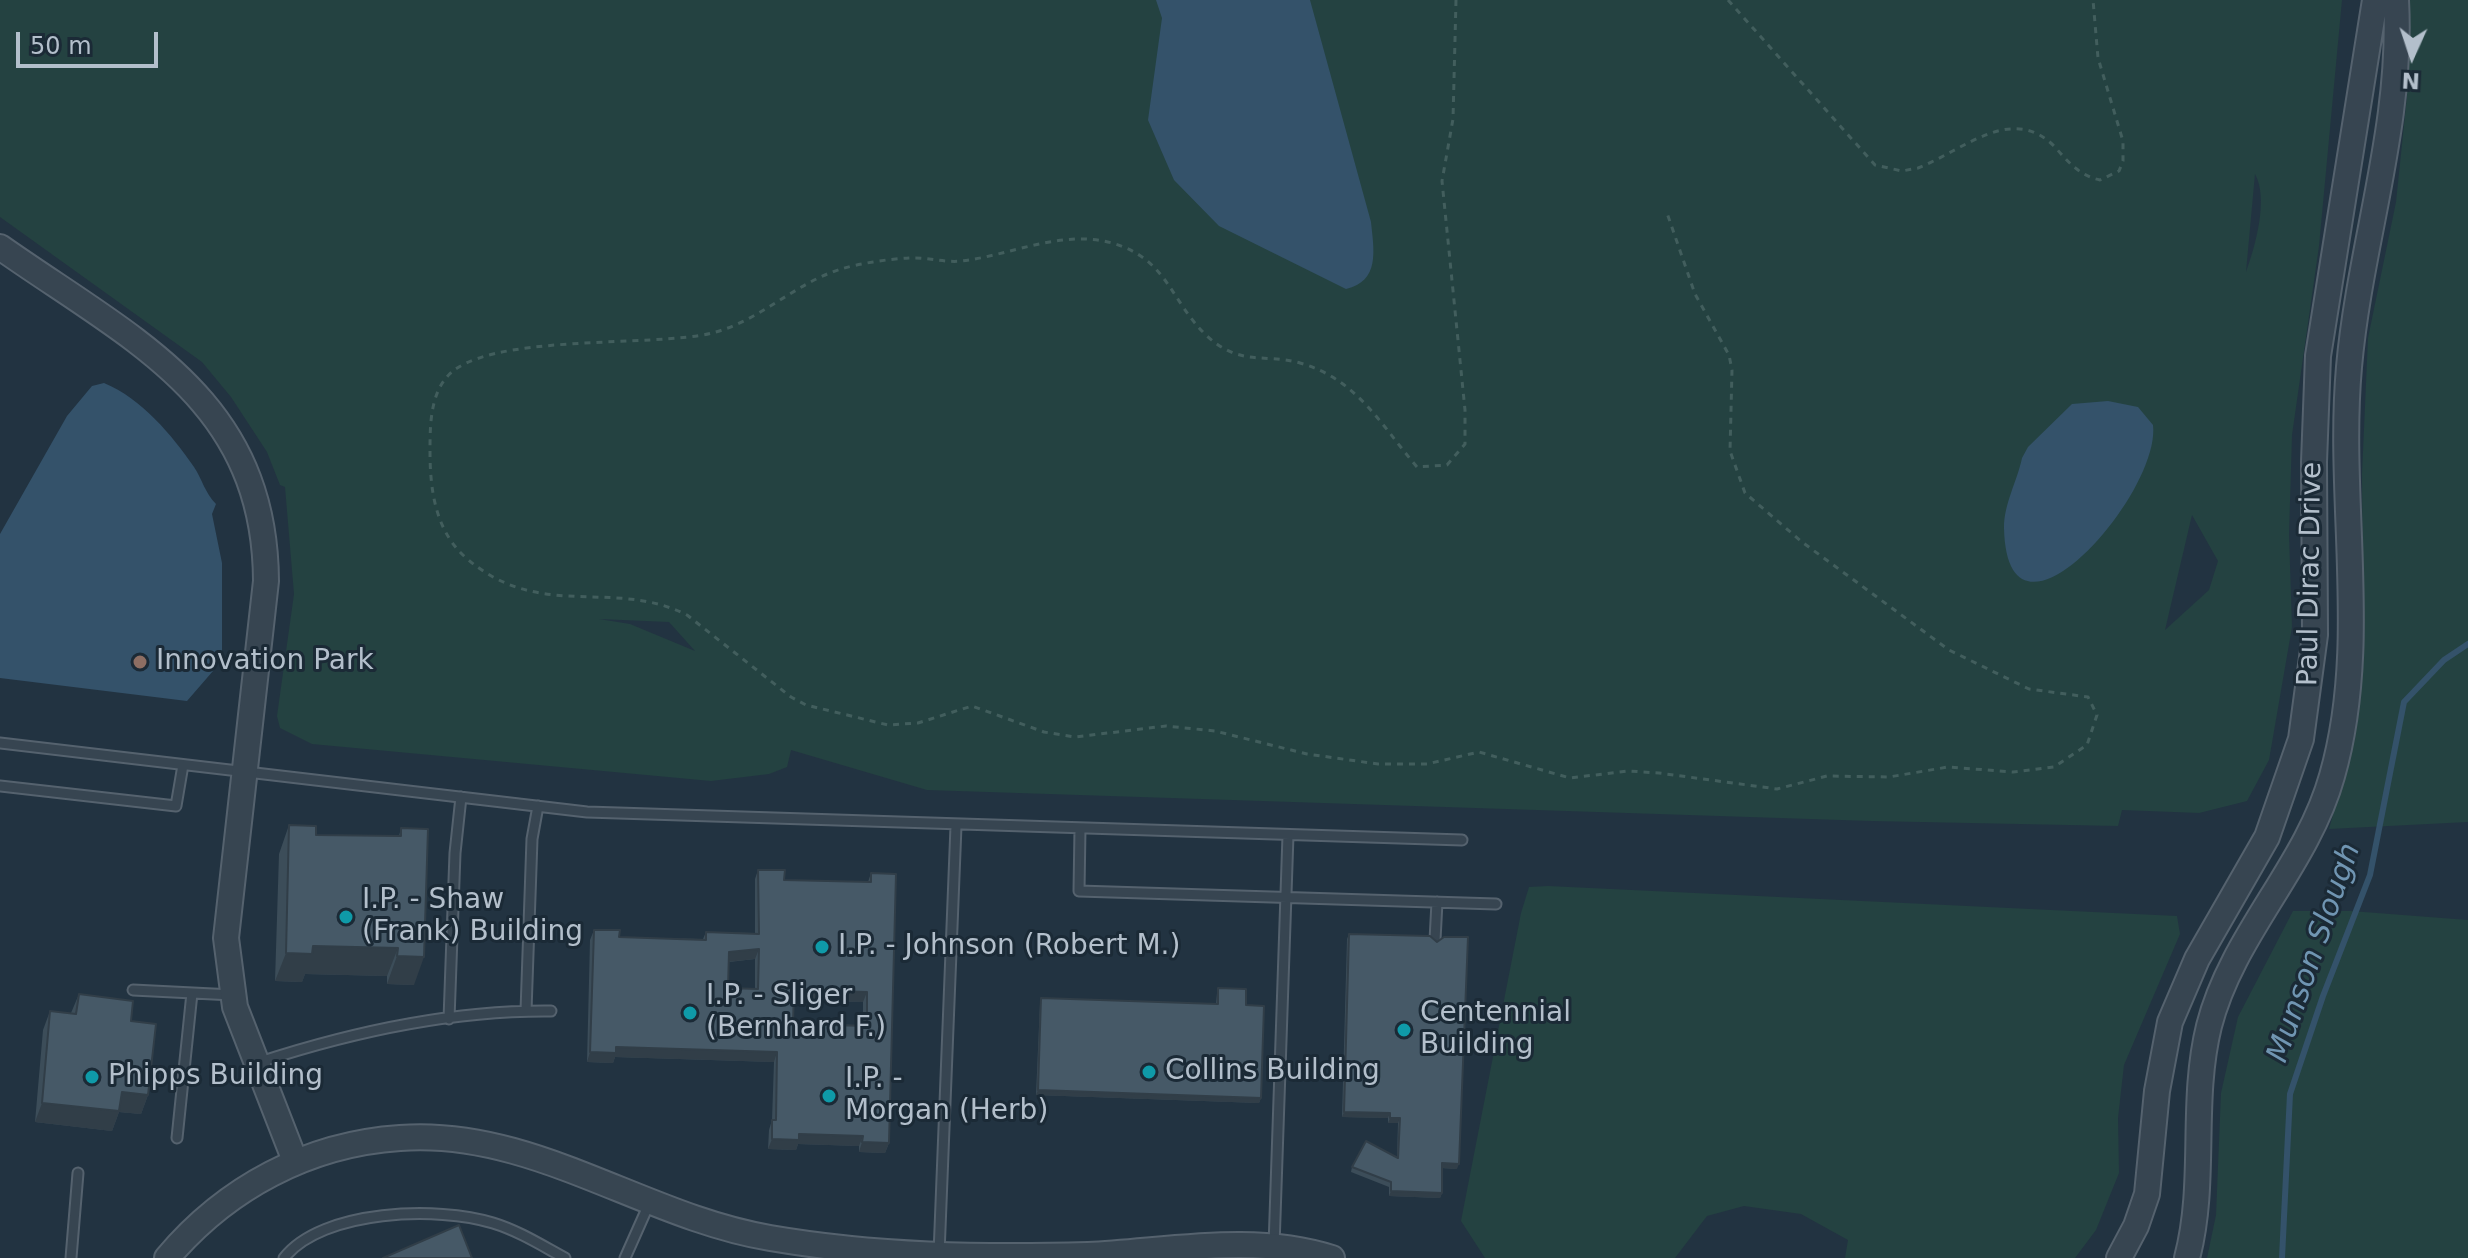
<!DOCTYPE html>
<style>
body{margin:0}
#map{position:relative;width:2468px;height:1258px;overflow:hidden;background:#223341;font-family:"DejaVu Sans",sans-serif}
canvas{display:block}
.north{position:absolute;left:2372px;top:16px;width:80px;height:80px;-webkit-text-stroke:6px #1b2a36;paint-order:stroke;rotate:183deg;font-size:22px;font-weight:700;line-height:32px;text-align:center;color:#b3bfcb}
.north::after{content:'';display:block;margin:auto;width:28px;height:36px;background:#b3bfcb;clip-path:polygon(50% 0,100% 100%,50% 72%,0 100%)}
.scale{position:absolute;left:16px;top:32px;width:142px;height:36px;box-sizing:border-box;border:4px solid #b3bfcb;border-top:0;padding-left:10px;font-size:24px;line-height:28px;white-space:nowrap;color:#b3bfcb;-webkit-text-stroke:6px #1b2a36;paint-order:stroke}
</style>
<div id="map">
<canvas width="2468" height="1258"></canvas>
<div class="north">N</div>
<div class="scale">50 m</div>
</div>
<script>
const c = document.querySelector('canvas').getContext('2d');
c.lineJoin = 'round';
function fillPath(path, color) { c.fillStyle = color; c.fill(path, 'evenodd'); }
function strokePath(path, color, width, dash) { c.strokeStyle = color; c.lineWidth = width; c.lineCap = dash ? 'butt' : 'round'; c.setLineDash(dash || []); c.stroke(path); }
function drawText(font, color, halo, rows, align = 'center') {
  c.font = font + ' "DejaVu Sans",sans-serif'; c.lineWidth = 6; c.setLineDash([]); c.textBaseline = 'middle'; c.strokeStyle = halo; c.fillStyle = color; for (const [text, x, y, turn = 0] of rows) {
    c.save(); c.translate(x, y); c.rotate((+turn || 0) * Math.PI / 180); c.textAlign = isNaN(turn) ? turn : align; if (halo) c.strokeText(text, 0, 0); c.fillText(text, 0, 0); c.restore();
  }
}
const green = new Path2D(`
 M0 0H2342L2319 246 2292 435 2289 534 2292 627 2269 760 2247 801 2199 813 2122 810 2118 826 1871 821 927 790 791 750 787 767 769 774 711 781 312 744 280 728 277 716 294 594 285 487 280 485 267 452 231 397 202 362 0 217ZM2255 174C2269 199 2255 247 2246 272ZM2192 515 2218 561 2209 590 2165 630ZM599 619 669 622 695 651 630 624Z
 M2409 0H2468V822L2329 829 2355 737 2363 656 2362 474 2368 338 2396 202 2407 96Z
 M1548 886 2177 916 2180 934 2124 1065 2118 1118 2119 1173 2096 1230 2075 1258H1845L1848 1240 1801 1214 1744 1206 1707 1216 1675 1258H1485L1461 1221 1521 913 1529 887Z
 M2293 911H2351L2468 920V1258H2207L2216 1215 2221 1093 2238 1017Z`);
const water = new Path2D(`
 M1156 0H1310L1371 222C1374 251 1380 281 1346 289L1219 226 1174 180 1148 120 1162 18Z
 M104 383C142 399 171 434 194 467 202 479 205 493 216 504L212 514 222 563V651L213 671 187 701 0 678V534L67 416 92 386Z
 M2108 401 2138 407 2153 425C2161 494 2007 670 2004 528 2004 503 2017 482 2022 458L2028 447 2072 404Z`);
const stream = new Path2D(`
 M2282 1258 2290 1094 2323 996 2370 875 2404 702 2444 660 2468 644`);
const path = new Path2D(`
 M1456 0 1453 119 1442 181 1465 410V444L1447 465 1417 467C1381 425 1357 379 1300 363 1264 353 1241 367 1207 336 1170 301 1168 259 1112 243 1063 229 1011 255 962 261 944 263 927 257 909 258 889 259 861 263 841 269 795 283 760 321 712 333 654 348 482 332 446 378 430 397 430 428 430 451 430 489 435 529 464 556 538 623 612 577 687 615L791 697 806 705 888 725 918 723 972 706 1044 732 1075 737 1166 726 1215 731 1307 754 1378 764H1427L1479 752 1570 778 1628 771 1659 773 1777 789 1827 776 1889 777 1948 767 2013 772 2054 767 2087 745 2097 715 2088 697 2029 689 1949 650 1802 542 1745 493 1730 451 1732 370 1729 355 1695 294 1667 213
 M1728 0 1875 165 1902 171 1918 168C1964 150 2012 103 2055 147 2068 162 2080 176 2100 180L2119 171 2123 161V141L2098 58 2093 0`);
const service = new Path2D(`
 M0 743 587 812 1462 840
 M0 786 176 806 183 765
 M1080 829 1079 891 1496 904
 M1435 940 1437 902
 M133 990 233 995
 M526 1011 532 839 538 806
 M449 1019 455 853 461 797
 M260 1062C352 1032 454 1010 551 1011
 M177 1138 192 993
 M1274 1246 1288 835
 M939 1254 956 826
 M71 1258 78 1173
 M284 1258C322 1209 439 1206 493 1223 519 1231 541 1245 565 1258
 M625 1258 649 1204`);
const tertiary = new Path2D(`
 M0 247C132 340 265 398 266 581L226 938 235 1007 295 1161
 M167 1258C226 1188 308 1144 400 1138 532 1128 644 1217 770 1238 875 1256 982 1258 1088 1255 1169 1251 1253 1233 1332 1258
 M2119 1258 2136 1226 2147 1194 2157 1091 2170 1022 2197 959 2267 837 2301 739 2315 635 2314 462 2318 356 2375 0
 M2187 1258C2207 1182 2190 1103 2209 1026 2232 935 2307 866 2332 776 2370 644 2337 502 2349 367 2360 243 2403 126 2396 0`);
const wall = new Path2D(`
 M289 825 316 835 399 836 401 828 414 985 387 984V976L305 974 302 982 275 981 279 854Z
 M758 870 784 880 868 882 871 873 889 1143 885 1153 859 1152V1146L798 1144 796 1150 768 1149 769 1130 772 1120 774 1062 615 1057 613 1063 587 1062 590 940 594 930 619 937 703 939 706 932 755 933V879ZM755 959V989L728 988 729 962ZM794 1000 863 1002V1025L793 1024Z
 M1349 934 1457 1169 1442 1168V1193L1440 1198 1389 1196V1187L1351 1172 1352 1167 1397 1157 1398 1123H1388V1118L1342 1117 1347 939Z
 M1218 988 1261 1098 1259 1103 1036 1095 1040 1003 1041 998 1216 1004 1217 993Z
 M79 994 131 1021 148 1095 141 1114 119 1112 112 1131 35 1122 43 1030 50 1011 71 1013Z`);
const shadedWall = new Path2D(`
 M313 946 398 948 387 976 305 974 302 982 275 981 286 953Z
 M759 949 755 959 726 962 729 952Z
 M397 956 424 957 414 985 387 984Z
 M794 990 867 992 863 1002 791 1000Z
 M616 1047 777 1052 774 1062 615 1057 613 1063 587 1062 590 1052Z
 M1038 1090 1261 1098 1259 1103 1036 1095Z
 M122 1092 148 1095 141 1114 119 1112 112 1131 35 1122 42 1103Z
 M1344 1112 1390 1113 1388 1118 1342 1117Z
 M1390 1118H1400L1398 1123H1388Z
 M799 1134 863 1136 859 1146 798 1144 796 1150 768 1149 772 1139Z
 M862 1142 889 1143 885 1153 859 1152Z
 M1442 1163 1459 1164 1457 1169 1441 1168Z
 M1391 1191 1442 1193 1440 1198 1389 1196Z`);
const building = new Path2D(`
 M289 825 316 826V835L401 836V828L428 829 424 957 397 956 398 948 313 946 312 954 286 953Z
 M758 870H785L784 880 871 882V873L896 874 889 1143 862 1142 863 1136 799 1134V1140L772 1139V1120H776L777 1052 616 1047V1053L590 1052 594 930H620L619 937 706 940V932L759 934ZM759 949 758 989 728 988 729 952ZM794 990 867 992V1026L793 1024Z
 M1349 934 1430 936 1437 942 1444 937H1468L1459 1164 1442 1163V1193L1391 1191V1182L1352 1167 1366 1141 1398 1158 1400 1118H1390V1113L1344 1112Z
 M1218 988 1246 989V1005L1264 1006 1261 1098 1038 1090 1041 998 1218 1004Z
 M79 994 133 1001 131 1021 156 1024 148 1095 122 1092 119 1111 42 1103 50 1011 76 1014Z
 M459 1225 472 1258H383Z`);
const markers = [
 [140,662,8,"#8d6e63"],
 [346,917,8,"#0f9aa8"],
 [822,947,8,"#0f9aa8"],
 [690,1013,8,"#0f9aa8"],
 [1404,1030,8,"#0f9aa8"],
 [1149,1072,8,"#0f9aa8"],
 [92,1077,8,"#0f9aa8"],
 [829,1096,8,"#0f9aa8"]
];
const streetNames = [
 ["Paul Dirac Drive",2311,574,-89]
];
const poiNames = [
 ["Innovation Park",156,662],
 ["I.P. - Shaw",362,901],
 ["(Frank) Building",362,933],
 ["I.P. - Johnson (Robert M.)",838,947],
 ["I.P. - Sliger",706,997],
 ["(Bernhard F.)",706,1029],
 ["Centennial",1420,1014],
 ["Building",1420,1046],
 ["Collins Building",1165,1072],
 ["Phipps Building",108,1077],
 ["I.P. -",845,1080],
 ["Morgan (Herb)",845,1112]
];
const waterNames = [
 ["Munson Slough",2315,953,-71]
];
fillPath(green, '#244241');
fillPath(water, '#34526a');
strokePath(stream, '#34526a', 6);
strokePath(service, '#55626e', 13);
strokePath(tertiary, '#55626e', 28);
strokePath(path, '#425e5d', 3, [6, 6]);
strokePath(service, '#374551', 9);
strokePath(tertiary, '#374551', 24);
fillPath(wall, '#3c4d59');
fillPath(shadedWall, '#313e48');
fillPath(building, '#465967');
strokePath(building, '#313e48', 2);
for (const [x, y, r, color] of markers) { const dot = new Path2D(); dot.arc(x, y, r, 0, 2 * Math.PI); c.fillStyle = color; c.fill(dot); strokePath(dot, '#1b2a36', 3); }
drawText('28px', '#b3bfcb', '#1b2a36', streetNames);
drawText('28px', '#b3bfcb', '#1b2a36', poiNames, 'left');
drawText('italic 30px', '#7095b2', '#1b2a36', waterNames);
</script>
